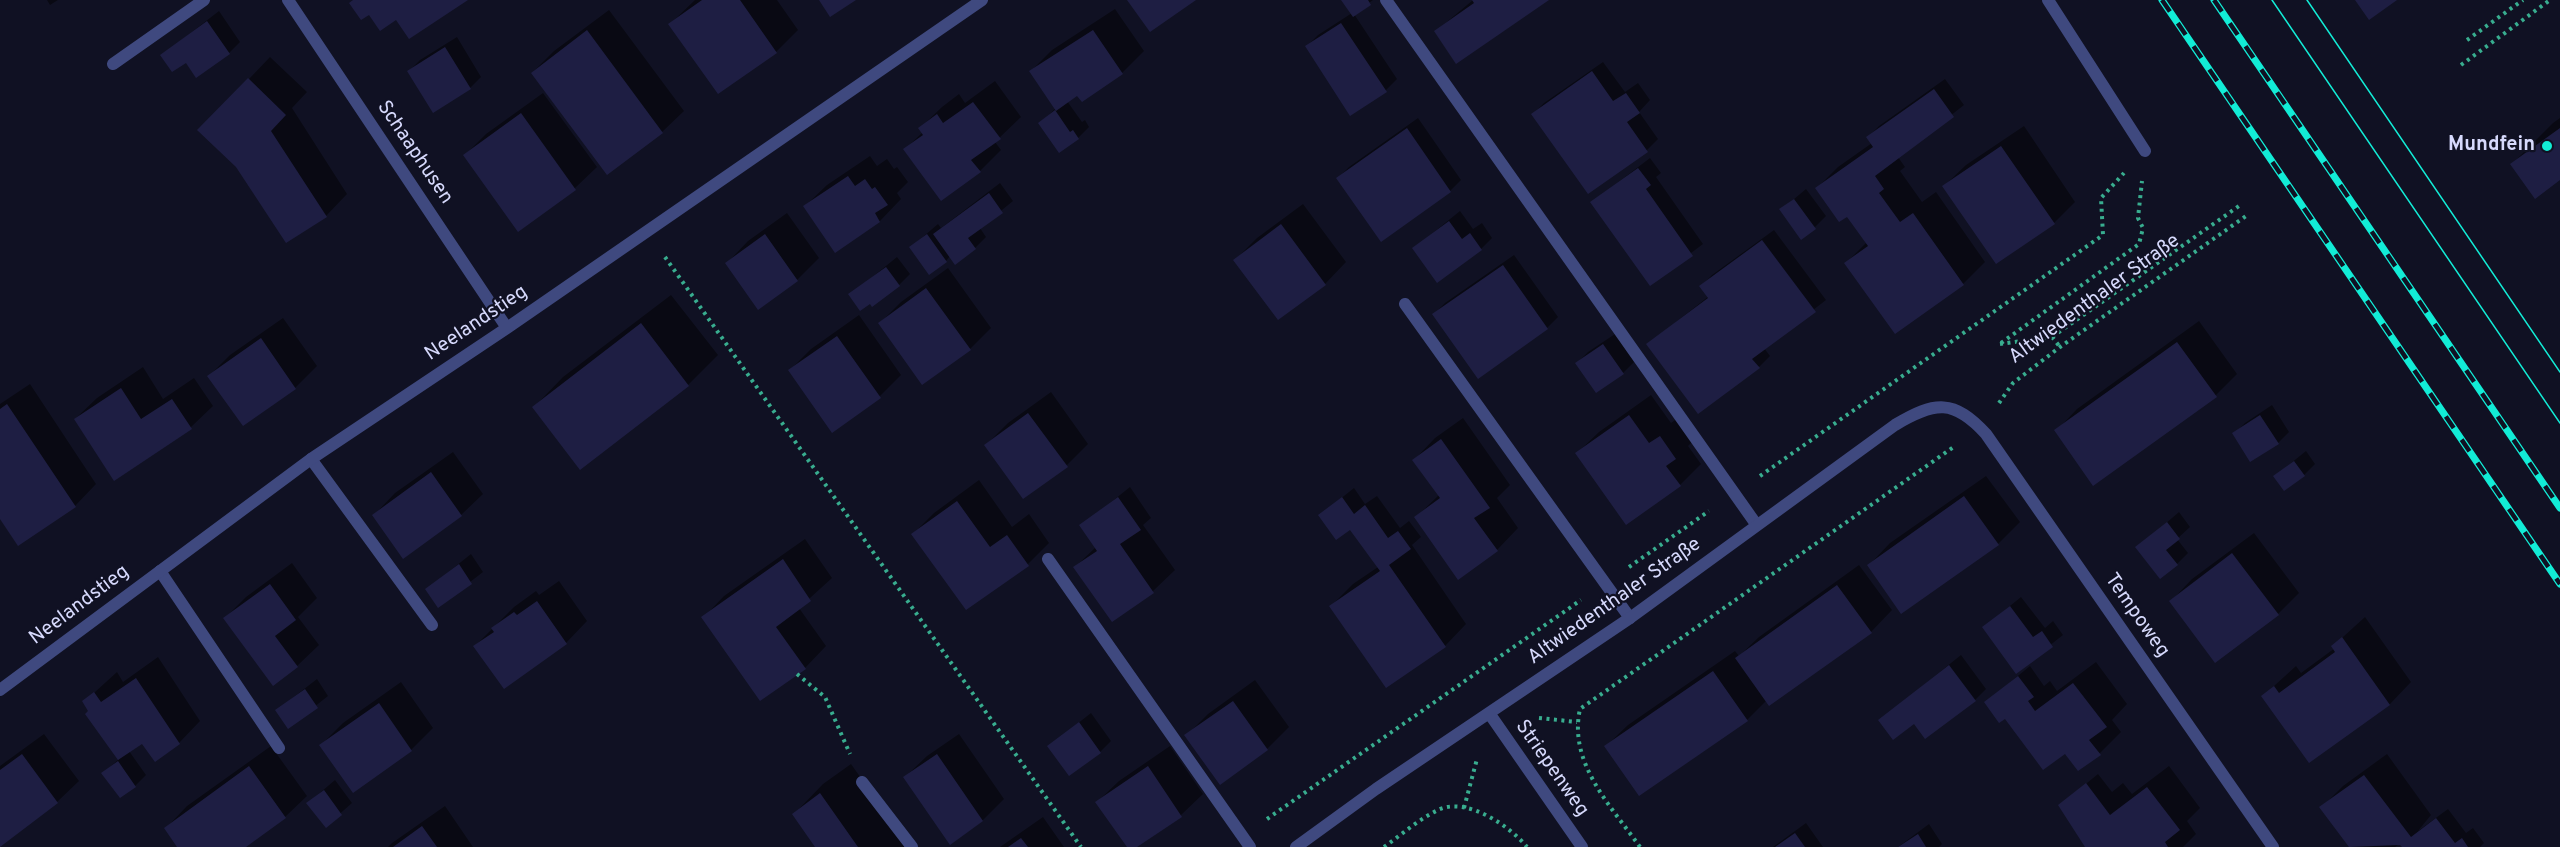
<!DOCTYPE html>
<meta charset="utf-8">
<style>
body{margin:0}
canvas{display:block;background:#101123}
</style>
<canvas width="2560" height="847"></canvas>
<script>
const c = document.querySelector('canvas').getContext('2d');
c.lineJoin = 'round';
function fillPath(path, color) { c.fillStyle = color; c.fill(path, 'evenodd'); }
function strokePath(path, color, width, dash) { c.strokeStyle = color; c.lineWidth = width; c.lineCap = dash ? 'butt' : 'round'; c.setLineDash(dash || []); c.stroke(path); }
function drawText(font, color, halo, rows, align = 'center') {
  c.font = font + ' Overpass,sans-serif'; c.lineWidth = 4.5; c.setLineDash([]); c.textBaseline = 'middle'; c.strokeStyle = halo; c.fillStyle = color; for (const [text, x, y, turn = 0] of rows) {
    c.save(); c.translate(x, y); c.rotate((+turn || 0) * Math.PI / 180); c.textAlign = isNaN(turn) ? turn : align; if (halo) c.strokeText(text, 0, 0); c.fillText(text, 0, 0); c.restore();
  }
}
const shadow = new Path2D(`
 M47 0H58L50 5Z
 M695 0H777L798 30 776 52 718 92 670 24Z
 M1343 0H1373L1354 14 1397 79 1386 90 1351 113 1307 46 1318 35 1352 13Z
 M1473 0H1546L1436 31Z
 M1115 9 1144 51 1122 73 1082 100 1077 94 1067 101 1082 122 1085 120 1089 127 1078 138 1040 123 1056 108 1031 71 1052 50Z
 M609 10 684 111 662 132 532 73 554 51Z
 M219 11 240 42 229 53 186 61 162 55Z
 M457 37 481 77 470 88 409 71 420 60Z
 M270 57 307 92 292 108 347 194 326 216 286 241 249 79Z
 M1603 62 1625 92 1638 83 1650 100 1639 112 1658 139 1647 150 1588 192 1533 114 1544 103Z
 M1945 79 1964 105 1898 157 1905 167 1900 171 1922 202 1936 192 1985 262 1963 284 1846 263 1867 242 1847 214 1817 188 1838 167 1872 143 1868 137 1879 126Z
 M995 81 1021 117 995 142 1001 150 980 171 905 149 923 132 920 128 942 107 959 94 965 103Z
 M543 93 597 167 575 188 518 230 465 155 486 134Z
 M1418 118 1461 180 1450 191 1382 240 1338 178 1349 167Z
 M2560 118V178L2512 164 2553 123Z
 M2024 126 2075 202 2054 223 1944 186 1966 165Z
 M870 156 877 166 887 159 894 169 897 167 908 182 897 193 901 199 880 221 835 251 805 206 827 185Z
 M1650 158 1661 173 1656 177 1703 244 1650 284 1592 202Z
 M1000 183 1013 201 980 228 986 237 975 248 950 256 946 261 911 247 938 224 941 228Z
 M1806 189 1826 216 1815 227 1781 210Z
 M1303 204 1346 262 1325 284 1235 260 1257 238Z
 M1460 211 1473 229 1482 223 1492 238 1481 249 1414 248Z
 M787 213 819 258 797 280 759 308 727 263 748 241Z
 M1774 230 1826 300 1764 348 1770 356 1759 367 1648 344 1709 296 1701 286 1712 275Z
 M1514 255 1558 317 1547 328 1434 314 1445 303Z
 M897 257 910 274 899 285 850 295Z
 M948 268 991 328 970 349 880 323 901 302Z
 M671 295 718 355 688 385 534 407 563 377Z
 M859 315 901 375 880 396 790 370 811 349Z
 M283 318 317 366 295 388 243 424 209 376 230 355Z
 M2199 321 2237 374 2216 395 2093 484 2056 431 2077 409Z
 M1615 334 1634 362 1623 373 1577 363 1588 352Z
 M143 367 163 399 194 378 213 406 191 427 114 478 75 419 97 398Z
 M30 384 96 484 75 506 0 516V404Z
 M1051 392 1088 444 1067 465 986 445 1008 423Z
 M1651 395 1671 423 1682 415 1697 437 1688 446 1701 464 1680 485 1577 453 1599 432Z
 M2272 405 2289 432 2278 443 2234 434 2245 423Z
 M1463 418 1510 485 1497 498 1518 528 1497 550 1416 517 1439 495 1414 460 1435 438Z
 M2306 451 2315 464 2304 475 2275 476Z
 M453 452 483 494 461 515H374L395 493Z
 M1986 476 2020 522 1998 544 1902 612 1869 565 1890 543Z
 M979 480 1012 527 1029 514 1049 543 1028 564 913 534 934 513Z
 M1130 487 1151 518 1143 525 1175 570 1153 591 1112 620 1075 567 1096 547 1081 526Z
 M1354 488 1365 504 1377 496 1400 528 1409 521 1421 537 1412 545 1466 624 1445 646 1331 606 1353 584 1378 567 1350 527 1320 515Z
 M2179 512 2190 527 2177 539 2188 553 2177 564 2137 548Z
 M2254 533 2299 593 2278 614 2171 601 2192 579Z
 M805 539 832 578 799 608 826 646 805 668 703 618 724 596Z
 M471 554 483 572 439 606 427 589Z
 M292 563 317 598 298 617 319 645 297 666 225 618 246 597Z
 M1859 565 1892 610 1871 632 1767 700 1747 720 1606 746 1628 725 1735 651 1739 656 1759 637Z
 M559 581 587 621 566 643 475 646 514 607 536 591 539 595Z
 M2021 597 2045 628 2053 621 2063 635 2016 672 1984 627Z
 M2365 617 2411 682 2390 704 2310 760 2263 696 2296 666 2301 673 2335 648 2333 646Z
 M1961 655 1986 689 1975 700 1925 737 1914 722 1880 720Z
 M158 657 200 721 179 743 142 742 129 751 146 775 135 786 103 773 119 759 84 702 117 672 123 682Z
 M2096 662 2127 704 2112 720 2121 732 2100 753 2066 752 1986 702 2030 666 2044 686 2050 681 2057 691Z
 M317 679 328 696 289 727 277 710Z
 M1255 680 1289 727 1267 749 1220 783 1186 736 1208 714Z
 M401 682 433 728 411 750 353 790 321 745 343 723Z
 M1091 713 1111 741 1100 752 1049 746Z
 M44 734 79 781 57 802 0 845V766Z
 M959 734 1004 799 983 820 950 842 905 777 927 756Z
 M271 746 307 796 285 817 243 847H179L166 828 187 806Z
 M1170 746 1203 794 1181 815 1135 847H1129L1097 802 1119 781Z
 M2387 754 2431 815 2418 831 2448 809 2466 833 2473 828 2484 843 2480 847H2404L2401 843 2395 847H2350L2321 808 2343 786Z
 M851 764 910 847H817L794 814 823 784Z
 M2169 766 2200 808 2187 821 2196 834 2183 847H2087L2060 805 2098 774 2112 792 2123 783 2132 794Z
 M335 780 352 803 326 826 308 803Z
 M445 806 473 847H388L392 843Z
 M1043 817 1064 847H1000Z
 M1806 823 1823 847H1773Z
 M1929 824 1942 844 1939 847H1898Z`);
const building = new Path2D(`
 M353 0H468L409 39 396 20 380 31 369 15 361 20 349 3Z
 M702 0H740L777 53 718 94 668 24Z
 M819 0H856L830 17Z
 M1127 0H1196L1150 32Z
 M1341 0H1368L1371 5 1353 17Z
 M1472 0H1549L1456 64 1434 31 1474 3Z
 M2355 0H2397L2369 20Z
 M207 21 230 54 196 78 186 63 172 72 160 55Z
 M1341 23 1387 92 1350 116 1305 46Z
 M587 30 663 133 607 175 531 73Z
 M1093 30 1123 74 1082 102 1077 96 1056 111 1029 71Z
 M445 47 471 89 433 113 407 71Z
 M1592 71 1613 101 1626 93 1640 113 1627 122 1648 152 1588 194 1531 114Z
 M248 78 286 115 271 131 327 217 286 243 236 167 197 130Z
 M1934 89 1954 117 1875 176 1884 189 1879 193 1900 222 1913 213 1964 285 1895 334 1844 263 1868 246 1847 217 1839 222 1815 188 1873 147 1866 137Z
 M973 102 1001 139 971 160 981 172 941 201 903 149 923 135 918 128 937 114 943 123Z
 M1055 110 1070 132 1073 130 1079 139 1059 153 1038 123Z
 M521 113 576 190 518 232 463 155Z
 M1407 128 1451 192 1381 242 1336 178Z
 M2560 128V180L2535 199 2510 164Z
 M2001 146 2055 224 1996 264 1942 186Z
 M1638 168 1651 185 1646 189 1693 256 1650 286 1590 202Z
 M848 176 855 186 865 179 872 189 875 187 888 205 875 213 880 222 835 253 803 206Z
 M989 193 1003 213 968 238 976 249 955 265 933 234Z
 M1794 199 1816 229 1801 240 1779 209Z
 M1449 221 1462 239 1470 233 1482 250 1437 283 1412 248Z
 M1281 224 1326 285 1278 320 1233 260Z
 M765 234 798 281 758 310 725 263Z
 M927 234 947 262 929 275 909 247Z
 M1762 240 1816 312 1752 359 1760 368 1698 414 1646 344 1708 298 1699 286Z
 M1503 265 1548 329 1478 379 1432 314Z
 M886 267 900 286 872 307 870 304 860 311 848 294Z
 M926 288 971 350 922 385 878 323Z
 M641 323 689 386 580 470 532 407Z
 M837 336 881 398 832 433 788 370Z
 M261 338 296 389 243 426 207 376Z
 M2177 342 2217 397 2093 486 2054 430Z
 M1603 344 1624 374 1596 393 1575 363Z
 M121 388 141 419 172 399 192 429 114 481 74 419Z
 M7 404 76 507 18 546 0 519V409Z
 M1028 413 1068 467 1023 499 984 445Z
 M1629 415 1649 443 1660 436 1676 459 1666 466 1681 486 1626 525 1575 453Z
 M2260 415 2279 444 2250 462 2232 433Z
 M1441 439 1490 508 1474 518 1498 551 1458 580 1414 517 1440 498 1412 460Z
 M2294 461 2305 476 2284 491 2273 476Z
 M431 472 462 516 403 559 372 515Z
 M1964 496 1999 545 1901 614 1867 565Z
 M1118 497 1141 530 1120 544 1154 593 1112 622 1073 567 1097 551 1079 525Z
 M1342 497 1354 514 1365 505 1388 538 1398 531 1411 549 1389 565 1446 647 1386 688 1329 606 1380 571 1350 530 1336 540 1318 515Z
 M957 501 990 547 1007 535 1029 566 966 610 911 534Z
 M2167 522 2180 539 2166 550 2178 565 2160 579 2135 547Z
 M2232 553 2279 615 2215 663 2169 601Z
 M783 559 811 601 776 627 806 669 760 701 701 617Z
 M459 564 472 584 438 608 425 589Z
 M270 584 296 620 275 636 298 667 273 686 223 618Z
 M1837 585 1872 633 1769 706 1735 658Z
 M537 601 567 644 504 689 473 646 494 632 491 628 514 612 517 615Z
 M2010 606 2033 637 2042 631 2053 647 2016 674 1982 627Z
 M2342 637 2390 705 2309 763 2261 696 2274 686 2279 693 2335 652 2331 646Z
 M1949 665 1976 701 1925 739 1914 724 1893 740 1878 720Z
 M1713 671 1748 721 1639 796 1604 746Z
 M2018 676 2034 697 2028 701 2035 711 2073 683 2107 727 2089 740 2101 755 2078 771 2065 754 2043 770 2005 719 1999 723 1984 702Z
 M136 678 180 744 155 762 142 744 118 760 85 714 88 711 82 701 94 692 101 702Z
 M305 689 318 708 288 729 275 710Z
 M1233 701 1268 750 1220 785 1184 735Z
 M379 703 412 751 353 793 319 745Z
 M1079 722 1101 753 1069 776 1047 746Z
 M22 754 58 803 0 847V770Z
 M937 754 983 821 950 845 903 777Z
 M118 761 136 787 120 798 101 773Z
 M249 766 286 818 246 847H177L164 828Z
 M1148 766 1182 817 1137 847H1127L1095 802Z
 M2364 775 2411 837 2436 818 2455 843 2462 838 2468 847H2402L2400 845 2349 847 2319 807Z
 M2086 783 2110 815 2147 787 2180 830 2165 842 2168 847H2085L2058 805Z
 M324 790 342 815 326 828 306 803Z
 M820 793 858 847H815L792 814Z
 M422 826 437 847H393Z
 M1795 833 1805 847H1775Z
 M1918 834 1926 847H1898Z
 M1021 838 1028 847H1008Z`);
const path = new Path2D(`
 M2467 40 2523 0
 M2461 65 2550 0
 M665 257 1081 847
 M2052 337 2060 347
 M2001 343 2139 244 2143 228 2138 218 2142 181
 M2000 344 2052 337 2239 206
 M1999 403 2013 383 2060 347 2246 216
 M1760 476 2103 235 2101 198 2124 173
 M1629 567 1709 511
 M797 674 825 697 850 754
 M1539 718 1577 722
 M1464 808 1477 759
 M1267 819 1581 600
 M1384 847C1401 835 1419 819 1438 810 1466 796 1510 826 1527 847
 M1640 847C1611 806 1568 763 1580 709L1955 446`);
const service = new Path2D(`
 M1386 0 1756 524
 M113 64 204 0
 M1405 304 1630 618
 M311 459 432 625
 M1048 559 1250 847
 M160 571 279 748
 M862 782 912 847`);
const minor = new Path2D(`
 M288 0 507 328
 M2048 0 2145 151
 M0 690 311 459 507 328 982 0
 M1489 713 1582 847
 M1296 847 1376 789 1630 618 1895 425C1935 401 1954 399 1986 434L2273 847`);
const tram = new Path2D(`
 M2272 0 2560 423
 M2307 0 2560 372`);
const rail = new Path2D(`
 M2162 0 2560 584
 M2214 0 2560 508`);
const markers = [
 [2547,146,6,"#12ecd6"]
];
const poiNames = [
 ["Mundfein",2535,146]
];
const streetNames = [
 ["Schaaphusen",414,153,56],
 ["Altwiedenthaler Straße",2095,300,-36],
 ["Neelandstieg",477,324,-34],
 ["Altwiedenthaler Straße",1615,602,-35],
 ["Neelandstieg",80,606,-37],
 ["Tempoweg",2136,616,55],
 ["Striepenweg",1551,769,55]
];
fillPath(shadow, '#0007');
fillPath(building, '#1e1e43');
strokePath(path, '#38ad8f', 4, [3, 4.5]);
strokePath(service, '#3f497f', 12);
strokePath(minor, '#3f497f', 12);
strokePath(tram, '#12ecd6', 1.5);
strokePath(rail, '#12ecd6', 7);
strokePath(rail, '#101123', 4.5, [14]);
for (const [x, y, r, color] of markers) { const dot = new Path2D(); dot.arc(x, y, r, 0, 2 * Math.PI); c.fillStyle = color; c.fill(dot); strokePath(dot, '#101123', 2); }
drawText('bold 20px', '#d6d9fc', '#101123', poiNames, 'right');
drawText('20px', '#d6d9fc', '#101123', streetNames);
</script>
